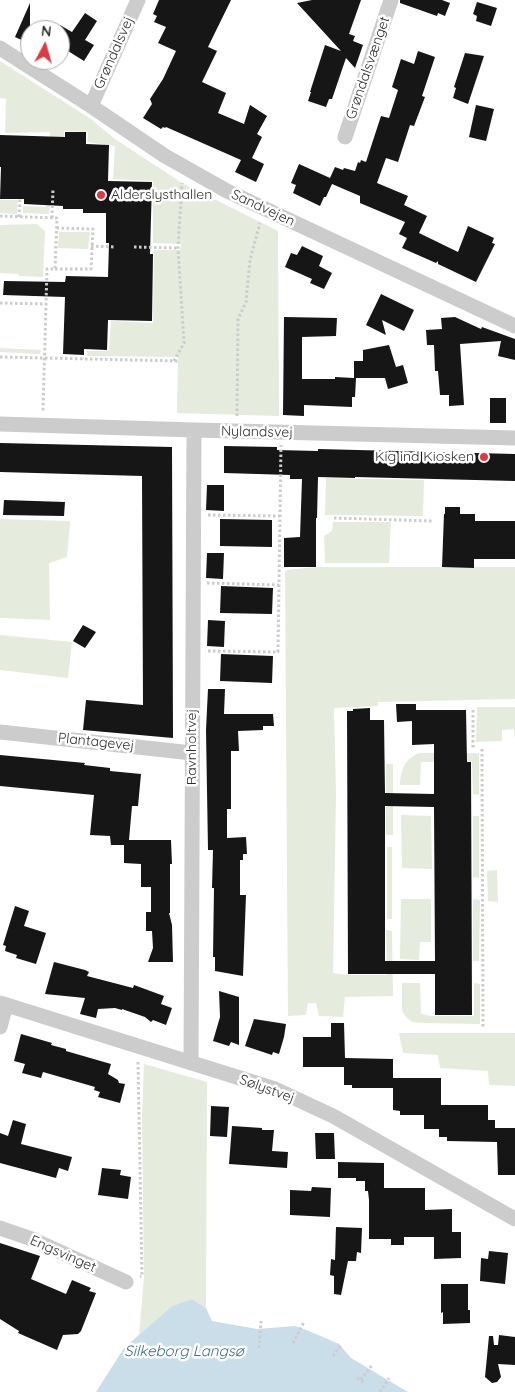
<!DOCTYPE html>
<meta charset="utf-8">
<style>
body{margin:0}
#map{position:relative;width:515px;height:1392px;overflow:hidden;background:#fff;font-family:Quicksand,sans-serif}
canvas{display:block}
.north{position:absolute;left:20px;top:20px;width:50px;height:50px;box-sizing:border-box;background:#fff;border:1px solid #acacac;border-radius:50%;rotate:6deg;font-size:14px;font-weight:700;line-height:20px;text-align:center;color:#2f2f2f}
.north::after{content:'';display:block;margin:auto;width:18px;height:22px;background:#dd3a46;clip-path:polygon(50% 0,100% 100%,50% 72%,0 100%)}
</style>
<div id="map">
<canvas width="515" height="1392"></canvas>
<div class="north">N</div>
</div>
<script>
const c = document.querySelector('canvas').getContext('2d');
c.lineJoin = 'round';
function fillPath(path, color) { c.fillStyle = color; c.fill(path, 'evenodd'); }
function strokePath(path, color, width, dash) { c.strokeStyle = color; c.lineWidth = width; c.lineCap = dash ? 'butt' : 'round'; c.setLineDash(dash || []); c.stroke(path); }
function drawText(font, color, halo, rows, align = 'center') {
  c.font = font + ' Quicksand,sans-serif'; c.lineWidth = 5; c.setLineDash([]); c.textBaseline = 'middle'; c.strokeStyle = halo; c.fillStyle = color; for (const [text, x, y, turn = 0] of rows) {
    c.save(); c.translate(x, y); c.rotate((+turn || 0) * Math.PI / 180); c.textAlign = isNaN(turn) ? turn : align; if (halo) c.strokeText(text, 0, 0); c.fillText(text, 0, 0); c.restore();
  }
}
const green = new Path2D(`
 M0 61 91 119 115 139 182 183 278 231 279 416 177 413 178 357 87 356V351H109L111 321 153 323 154 250H180L181 244 153 243V181L113 179 115 146 87 142 88 132 64 131 62 177H48L50 132 5 133 6 99 0 98Z
 M46 191H51L49 214 23 213V206L46 207Z
 M0 200H18L17 214 0 213Z
 M37 224 45 231 43 277 19 276V274L0 273V225Z
 M59 232H90L88 249 58 248Z
 M0 348 41 350 40 354 0 352Z
 M326 478 424 480 423 516 325 515Z
 M0 519 70 521 67 557 49 563 50 620 0 618Z
 M333 522H391L389 563H325L324 536 332 531Z
 M316 567H515V699L378 702V706L334 708 336 794 333 973 347 975H387L386 930 392 931 393 996 345 997 343 1017 319 1016 316 1003H308L306 1015 288 1016 285 573 286 570Z
 M0 635 72 642 68 678 0 670Z
 M477 707H515V741L514 729 502 730V741L476 742Z
 M419 753H479V795L473 794 472 761 421 762 420 785H400C401 769 404 760 419 753Z
 M386 764H393V835H386Z
 M401 815 431 816 432 869 402 868Z
 M473 816H479V878L473 877Z
 M387 847H392V919H387Z
 M497 870 498 902 488 901 487 871Z
 M401 899H431V942H420L419 960 400 959Z
 M473 899 480 900 479 961H473Z
 M402 983H420L421 1014 431 1016H474V983L480 984V1024L423 1023 412 1022 405 1016 402 1010Z
 M399 1033H515V1086L489 1085 488 1071 440 1068 438 1055 403 1053Z
 M144 1064 207 1082 206 1308 192 1299 172 1306 139 1335 144 1277 142 1117Z`);
const water = new Path2D(`
 M192 1299 206 1308 212 1321 257 1329 295 1326 309 1331 339 1344 351 1358 408 1392H96L124 1348 172 1306Z`);
const building = new Path2D(`
 M159 0H231L208 47 217 51 202 82 226 93 218 113 244 124 250 105 267 116 257 134 262 137 252 158 264 164 256 182 235 172 241 160 166 127 165 128 163 127 161 129 143 118 152 104 150 99 163 79 176 51 158 43 166 27 154 22 157 16 153 14Z
 M312 0H361L349 34 355 36 353 41 363 45 355 68 346 58 332 99H329L326 107 308 101 311 92H310L325 45 341 51 297 3Z
 M400 0H442L450 3 445 16 438 13 437 16 400 3Z
 M477 2 497 8 491 26 476 21 477 16 473 14Z
 M30 3V44L15 37Z
 M85 13 97 21 85 40 94 45 84 61 60 46V25L72 32Z
 M418 51 435 57 422 96 425 97 414 126 410 125 398 162 386 158 377 183 408 196 404 205 427 216 419 233 458 252 468 226 494 238 492 243 495 244 476 282 438 264V261L436 263 402 248 407 238 399 234 405 222 360 203V196L332 184 326 197H324L320 206 293 193 296 185 291 183 299 164 330 178 335 167 343 170 344 168 355 171 358 162 360 163 361 160 366 162 381 116 389 118 398 90 392 87 401 59 414 64Z
 M465 53 484 56 468 104 453 98 456 88 454 87Z
 M476 105 494 109 486 141 469 137Z
 M65 132H86V144L109 145 108 181 152 182 150 254H153L152 321 108 320 107 350 84 349V355L63 354 65 297 3 295 4 281 65 282 66 276 108 277 109 243H106V213H83V209H63V206L24 204V199H0L1 167H0V135L65 137Z
 M302 246 323 256 319 266 332 273 324 289 310 283 312 279 285 267 291 253 297 255Z
 M381 294 414 310 404 331 382 320 386 335 366 325Z
 M284 317 337 318 336 336 302 337V379H335V377L354 378V361H363V350L389 345 396 367 403 365 408 383 388 389 385 378H356L355 397H352V407L304 405V416L283 415Z
 M455 317 481 329 482 327 515 339V360L498 356 501 341 460 344 464 405 449 406V395H440L438 371H435L434 345H427L426 330 442 329 441 318Z
 M490 398H506V423H490Z
 M0 443 172 447 173 738 83 730 86 700 143 705 142 476 0 472Z
 M224 446 277 447V450L318 451V449L515 454V481L355 477V478L318 477 317 518H316V567H284V538L300 537 302 479H290V475L224 473Z
 M207 485H224V511L206 510Z
 M4 500 65 502 64 516 3 515Z
 M445 507H460V514H475V521H515V559H474V568L442 567 444 514H445Z
 M220 519 272 520V547L220 546Z
 M207 553H224L223 579 206 578Z
 M221 586 273 588 272 614 220 613Z
 M208 620 225 621 224 647 207 646Z
 M83 625 96 632 85 648 73 641Z
 M221 654 273 656 272 683 220 681Z
 M208 689H225L224 714H273L274 726H263V730L238 731 239 751H231V809H227V838L246 837 247 854H243V860H240V895H246L243 976 215 971V957H213L214 888H212L213 850H208L206 730Z
 M396 704H416V710H466L467 762H471L472 1015H435V974H348L347 711H353V709L370 708V720H384L385 793 434 794V744L412 745V721L397 722ZM385 806 434 807 435 961H385Z
 M0 755 85 763 84 765 110 768V771L141 774 138 806H132L129 840H171L172 864H170V913H169L172 925 173 962H148L153 948 152 931H146V912H151V887H141V864L124 863V845H111L110 836 90 835 94 795 0 786Z
 M15 906 29 911 24 926 46 933 36 964 16 958 17 955 5 951 6 946 3 945Z
 M54 962 85 970 89 972 87 976 133 988 134 985 164 996 161 1004 172 1008 166 1025 153 1020 151 1022 145 1017 122 1009V1010L115 1008 98 1009 96 1018 80 1014 85 998 45 994Z
 M219 991 239 997V1045L231 1042 229 1046 213 1041 220 1017Z
 M254 1019 286 1024 284 1037 279 1054 273 1052 272 1055 245 1046Z
 M331 1023H344L345 1058 393 1059V1078H441V1105H488V1120H495V1128H515V1175H498L497 1142 447 1141V1137H439V1129H424V1115H400V1111L393 1110V1088H352V1085H344V1067H303V1037H331Z
 M21 1034 52 1043 51 1045 66 1049V1051L111 1064 108 1074 118 1080 119 1083 125 1084 120 1103 98 1097 100 1092 94 1090 95 1087 43 1072 41 1078 22 1073 25 1064 14 1061Z
 M211 1106 229 1107 227 1137 210 1136Z
 M13 1120 26 1124 21 1144 72 1157 68 1171 59 1168 56 1178 0 1163V1133L8 1136Z
 M232 1126 262 1128V1130H274L272 1151 288 1152 287 1168 229 1164Z
 M315 1133H334L335 1159H316Z
 M338 1162 384 1163V1188H425V1210L452 1209V1232H461V1258L434 1259V1237H404V1245H391V1239H369V1200L368 1191H365V1181H356V1178H338Z
 M102 1168 121 1170 120 1175 131 1177 128 1199 98 1195Z
 M312 1187 331 1188 330 1217 290 1215V1190L311 1191Z
 M336 1227 362 1228 361 1253 357 1252 356 1261H348L341 1295 334 1294V1276L330 1275 331 1259 335 1260Z
 M0 1243 40 1256 31 1279 66 1294 72 1280 91 1288 89 1291 96 1293 81 1331 78 1334 63 1335 57 1350 18 1333 19 1331 0 1319Z
 M489 1251 508 1253 505 1284 480 1281 481 1258 488 1259Z
 M441 1284H468V1310H470V1323L443 1324V1312L441 1313Z
 M499 1335 515 1337V1365L498 1364 501 1377 497 1382 492 1383 485 1377 489 1336H493L494 1345H498Z`);
const path = new Path2D(`
 M0 216 57 218 55 269H47L43 411
 M19 217 20 199
 M52 218 53 189
 M91 246 116 247
 M134 247 178 248
 M55 269H91L93 229 56 228
 M0 303 46 304
 M0 357 180 361
 M174 361 184 343 178 248 182 183
 M237 416 238 319 246 302 250 260 260 223
 M208 515 280 516
 M334 518 433 521
 M207 583 279 585
 M208 651 278 652 281 445
 M473 710V749
 M482 749 483 1028
 M138 1062 142 1276 140 1277
 M293 1343 304 1322
 M259 1348 261 1321
 M333 1356 342 1344
 M357 1378 364 1382
 M361 1380 372 1365
 M380 1392 389 1378`);
const minor = new Path2D(`
 M0 48 91 106 165 156 227 191 515 326
 M91 106 138 0
 M345 137 391 0
 M0 424 194 430 515 438
 M0 732 192 753
 M0 1003 275 1089 333 1116 515 1219
 M0 1027 6 1005
 M191 1063 194 430
 M0 1228 32 1239 126 1282`);
const markers = [
 [101,195,5,"#dd3a46"],
 [484,457,5,"#dd3a46"]
];
const streetNames = [
 ["Grøndalsvej",114,53,-66],
 ["Grøndalsvænget",368,68,-71],
 ["Sandvejen",263,208,25],
 ["Nylandsvej",257,432,1],
 ["Plantagevej",96,742,6],
 ["Ravnholtvej",192,747,-90],
 ["Sølystvej",267,1089,20],
 ["Engsvinget",63,1254,24]
];
const poiNames = [
 ["Alderslysthallen",111,195],
 ["Kig ind Kiosken",474,457,"right"]
];
const waterNames = [
 ["Silkeborg Langsø",184,1351]
];
fillPath(green, '#e5ebdd');
fillPath(water, '#cadeea');
fillPath(building, '#161616');
strokePath(path, '#ccc', 3, [2.5, 2.5]);
strokePath(minor, '#ccc', 15);
for (const [x, y, r, color] of markers) { const dot = new Path2D(); dot.arc(x, y, r, 0, 2 * Math.PI); c.fillStyle = color; c.fill(dot); strokePath(dot, '#fff', 2); }
drawText('14px', '#2f2f2f', '#fff', streetNames);
drawText('14px', '#2f2f2f', '#fff', poiNames, 'left');
drawText('italic 15px', '#406f8d', '#fff', waterNames);
</script>
